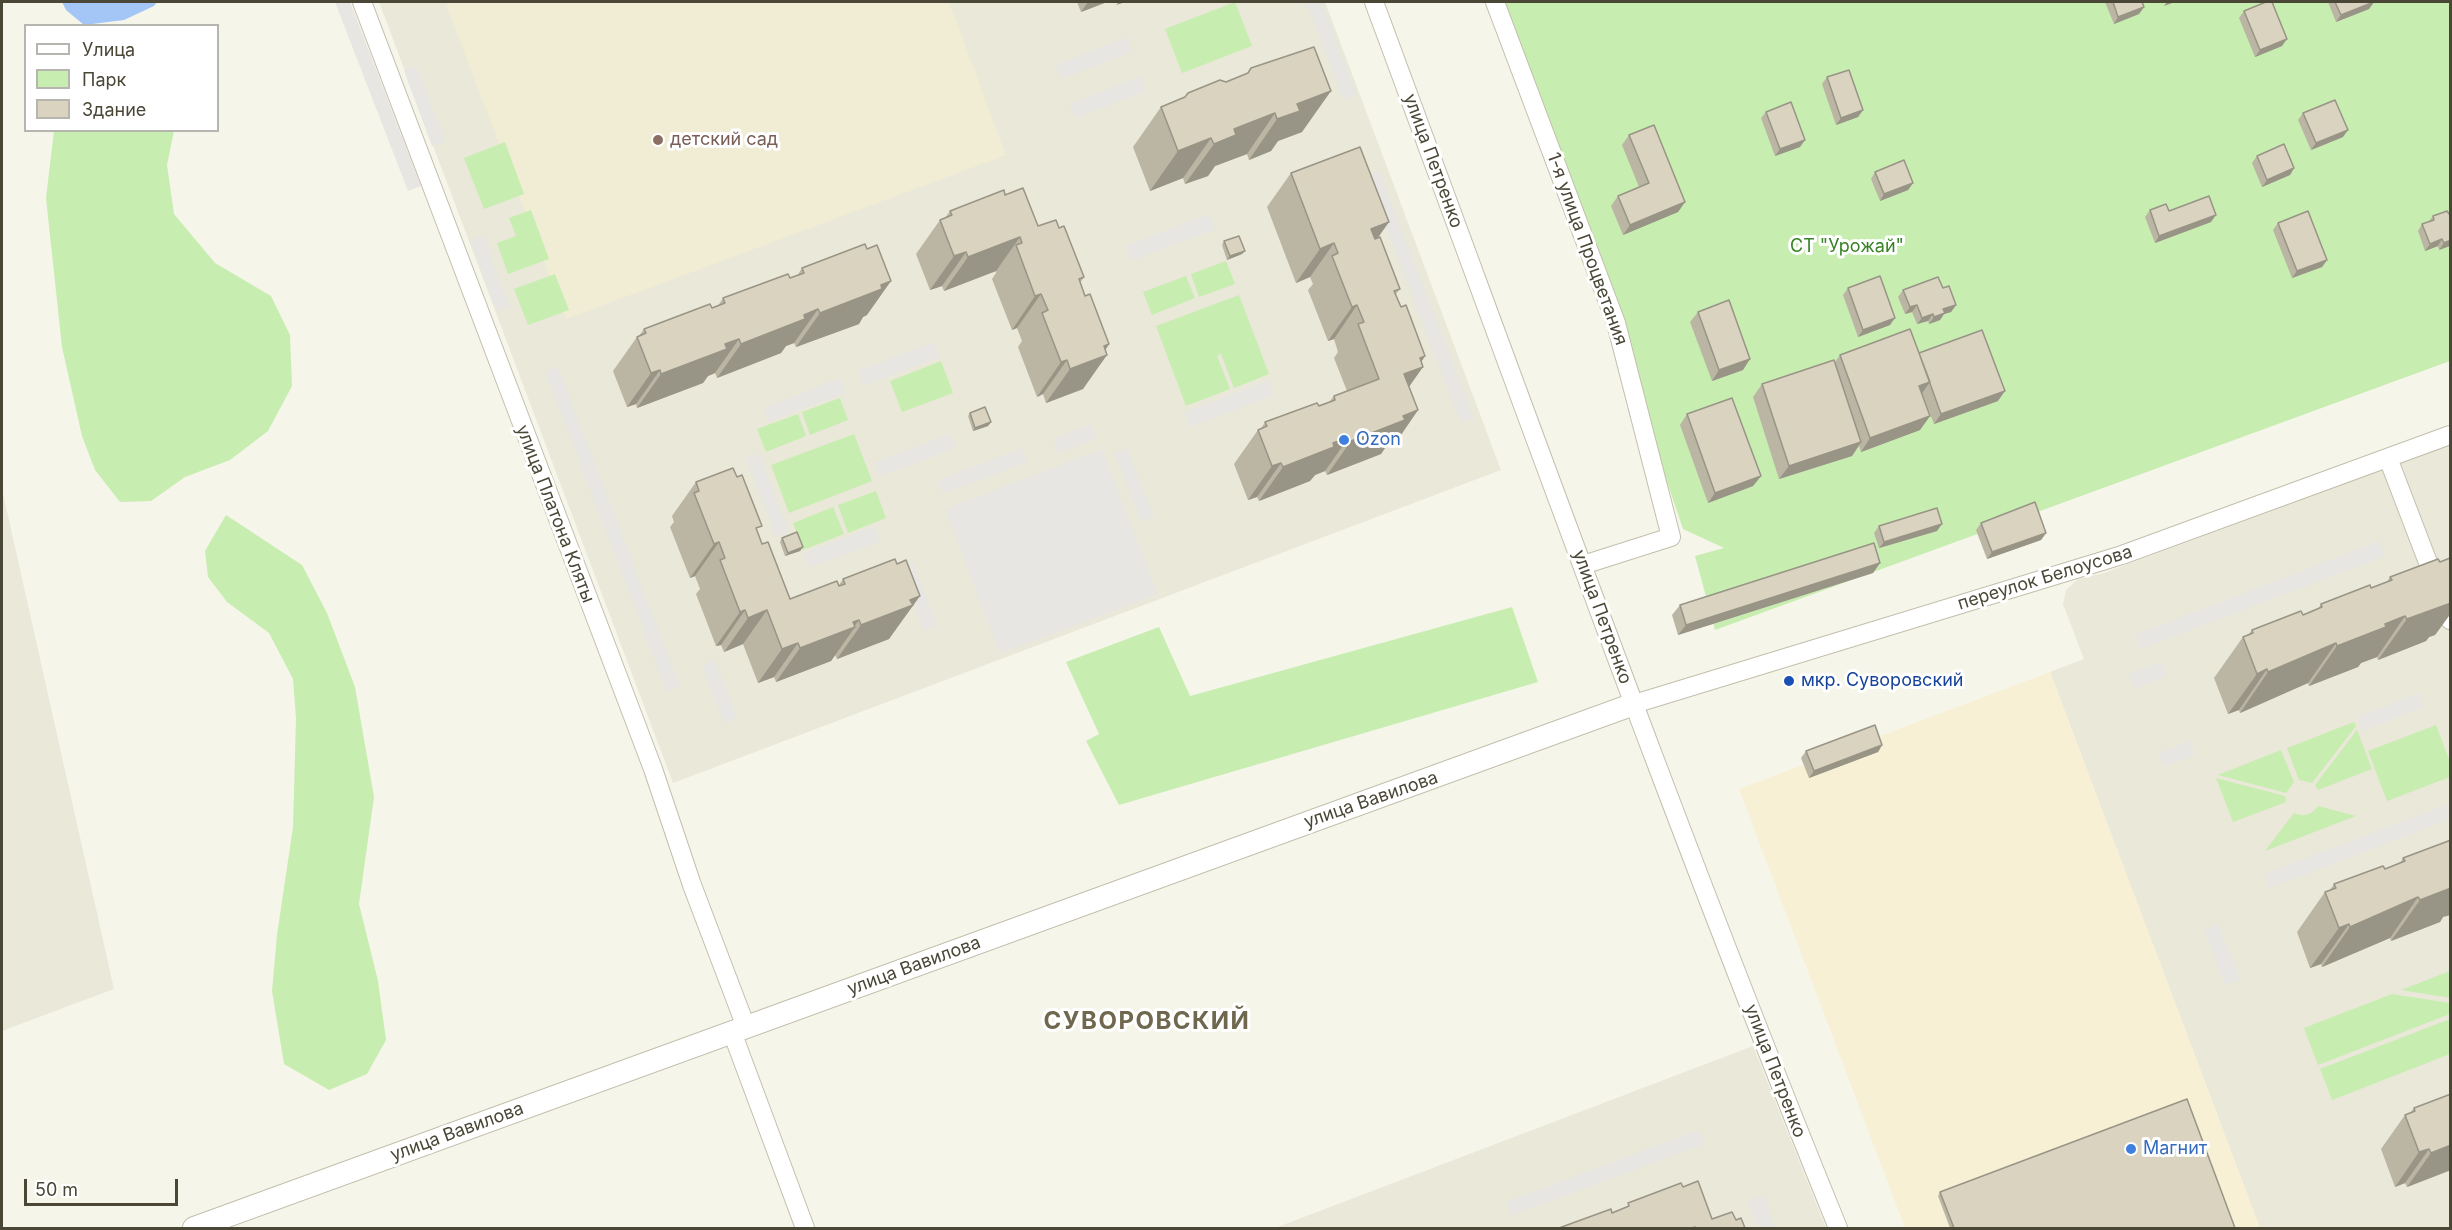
<!DOCTYPE html>
<meta charset="utf-8">
<style>
body{margin:0}
#map{position:relative;width:2452px;height:1230px;overflow:hidden;background:#f6f5ea;font-family:Inter,sans-serif}
canvas{display:block}
.frame{position:absolute;inset:0;border:3px solid #4b4737;pointer-events:none}
.legend{position:absolute;left:24px;top:24px;width:195px;height:108px;box-sizing:border-box;background:#fff;border:2px solid #b7b5af;margin:0;padding:8px 10px;list-style:none;font-size:18px;color:#4b4737}
.legend li{display:flex;align-items:center;gap:12px;height:30px}
.legend b{width:30px;border:2px solid #b7b5af}
.scale{position:absolute;left:24px;top:1179px;width:154px;height:27px;box-sizing:border-box;border:3px solid #4b4737;border-top:0;padding-left:8px;font-size:18px;line-height:21px;white-space:nowrap;color:#4b4737;-webkit-text-stroke:4px #fff;paint-order:stroke}
</style>
<div id="map">
<canvas width="2452" height="1230"></canvas>
<div class="frame"></div>
<ul class="legend">
<li><b style="height:8px;background:#fff"></b>Улица</li>
<li><b style="height:16px;background:#c7edb1"></b>Парк</li>
<li><b style="height:16px;background:#d9d3bf"></b>Здание</li>
</ul>
<div class="scale">50 m</div>
</div>
<script>
const c = document.querySelector('canvas').getContext('2d');
c.lineJoin = 'round';
function fillPath(path, color) { c.fillStyle = color; c.fill(path, 'evenodd'); }
function strokePath(path, color, width, dash) { c.strokeStyle = color; c.lineWidth = width; c.lineCap = dash ? 'butt' : 'round'; c.setLineDash(dash || []); c.stroke(path); }
function drawText(font, color, halo, rows, align = 'center') {
  c.font = font + ' Inter,sans-serif'; c.lineWidth = 6; c.setLineDash([]); c.textBaseline = 'middle'; c.strokeStyle = halo; c.fillStyle = color; for (const [text, x, y, turn = 0] of rows) {
    c.save(); c.translate(x, y); c.rotate((+turn || 0) * Math.PI / 180); c.textAlign = isNaN(turn) ? turn : align; if (halo) c.strokeText(text, 0, 0); c.fillText(text, 0, 0); c.restore();
  }
}
const residential = new Path2D(`
 M379 2H1325L1501 470 673 783Z
 M2450 445V1228H2260L2050 672 2084 659 2063 604 2066 590 2078 579 2104 573Z
 M2 489 114 989 2 1031Z
 M1753 1046 1826 1228H1275Z`);
const commercial = new Path2D(`
 M2050 672 2260 1228H1905L1739 789Z`);
const education = new Path2D(`
 M445 2H949L1006 155 566 319Z`);
const green = new Path2D(`
 M1235 2 1252 46 1182 73 1165 29Z
 M1505 2H2450V361L1715 630 1695 556 1724 548 1683 529Z
 M54 131H174L167 165 174 214 215 263 271 296 290 335 292 386 268 431 230 460 185 477 151 501 120 502 95 470 82 436 62 347 46 198Z
 M505 142 524 194 484 209 464 158Z
 M531 210 549 259 508 274 497 243 516 236 509 218Z
 M1226 261 1235 284 1199 297 1191 274Z
 M555 274 569 310 528 325 514 289Z
 M1186 276 1195 298 1152 315 1143 292Z
 M1239 295 1269 374 1234 388 1221 354 1217 356 1230 389 1186 406 1156 326Z
 M941 361 953 393 902 412 890 381Z
 M840 398 848 420 810 435 802 412Z
 M798 414 806 436 766 452 757 429Z
 M854 434 872 481 789 513 771 465Z
 M876 491 886 518 848 533 838 505Z
 M833 507 844 534 803 550 793 523Z
 M226 515 302 565 327 613 355 687 374 797 359 904 378 981 386 1040 367 1074 329 1090 284 1064 272 991 277 935 293 827 296 718 293 679 269 633 227 602 208 577 205 551Z
 M1512 607 1538 682 1119 805 1086 741 1099 734 1066 662 1159 627 1190 696Z
 M2354 722 2356 726 2312 783 2299 780 2287 748Z
 M2436 725 2450 762V777L2387 801 2368 751Z
 M2357 730 2372 769 2318 790 2315 785Z
 M2281 750 2294 782 2286 793 2218 775Z
 M2216 778 2285 796 2286 802 2233 822Z
 M2318 806 2356 816 2265 851 2294 813C2304 818 2313 814 2318 806Z
 M2450 971V998L2401 990Z
 M2392 994 2450 1003V1014L2318 1065 2304 1028Z
 M2450 1019V1054L2332 1100 2320 1069Z`);
const parking = new Path2D(`
 M335 2H350L421 186 408 191Z
 M1306 2H1321L1357 95 1344 100Z
 M1127 37 1132 52 1061 79 1055 65Z
 M416 66 445 141 432 146 404 71Z
 M1141 76 1146 91 1075 118 1069 104Z
 M1379 171 1474 418 1461 423 1366 176Z
 M1209 214 1215 229 1131 261 1125 246Z
 M483 235 510 307 497 312 470 240Z
 M934 342 940 357 863 386 858 371Z
 M558 367 680 687 667 692 545 372Z
 M840 378 845 393 768 422 763 408Z
 M1269 380 1274 395 1190 427 1185 412Z
 M1091 424 1097 439 1058 453 1053 439Z
 M950 433 955 448 879 477 874 463Z
 M1022 448 1028 462 943 494 938 480Z
 M1127 448 1154 518 1141 522 1114 453Z
 M1102 449 1157 594 1000 654 945 509Z
 M759 453 789 532 776 537 746 458Z
 M874 526 880 541 810 568 804 553Z
 M2379 541 2385 556 2141 649 2135 635Z
 M913 562 937 626 924 631 900 567Z
 M715 660 737 718 724 723 702 665Z
 M2161 662 2167 676 2134 689 2129 674Z
 M2419 693 2424 707 2362 731 2357 717Z
 M2190 740 2195 755 2164 767 2158 753Z
 M2450 803V819L2270 888 2264 874Z
 M2218 924 2240 980 2225 985 2204 929Z
 M1698 1130 1704 1144 1511 1216 1506 1202Z
 M1763 1195 1775 1228H1758L1748 1201Z`);
const water = new Path2D(`
 M62 2H157L154 6 124 20 84 25 66 10Z`);
const minor = new Path2D(`
 M362 2 653 769 692 885 746 1027
 M1374 2C1526 411 1673 823 1838 1228
 M1495 2 1616 323 1671 537 1583 565
 M2388 458 2450 620
 M1634 704 2122 555 2450 435
 M732 1032 805 1228`);
const tertiary = new Path2D(`
 M194 1228 1634 704`);
const wall = new Path2D(`
 M1077 2H1107L1081 12Z
 M2105 2H2142L2144 7 2139 14 2114 24Z
 M2328 2H2374L2369 9 2336 22Z
 M2244 11 2282 46 2255 57 2239 18Z
 M1827 77 1863 110 1858 117 1836 125 1822 84Z
 M1226 82 1302 132 1278 141 1271 151 1249 160 1247 154 1215 166 1208 176 1185 184 1183 178 1150 191 1133 147 1161 107Z
 M1766 112 1800 147 1775 156 1761 118Z
 M2303 113 2343 137 2311 150 2298 120Z
 M1629 135 1685 202 1678 212 1623 235 1611 206 1618 196 1639 187 1622 145Z
 M2257 156 2294 168 2290 175 2262 187 2252 163Z
 M1875 172 1913 183 1908 190 1880 201 1871 179Z
 M1291 173 1378 238 1400 289 1396 294 1401 307 1425 356 1421 362 1409 387 1418 410 1394 445 1385 448 1381 454 1327 475 1325 471 1315 475 1310 481 1259 501 1257 497 1248 500 1234 464 1258 430 1261 429 1265 422 1329 402 1334 396 1347 391 1334 358 1338 352 1334 339 1328 341 1308 290 1313 284 1310 277 1296 283 1267 207Z
 M1005 195 1038 226 1059 228 1084 277 1080 283 1085 296 1109 344 1083 389 1046 403 1043 394 1037 397 1018 347 1022 341 1017 328 1012 330 992 279 996 273V271L944 291 942 286 930 290 916 254 940 220 945 218 950 211Z
 M2150 210 2169 211 2211 222 2155 243 2145 217Z
 M2449 214H2451V245L2439 250 2438 246 2425 251 2418 231 2422 224 2429 221 2433 216Z
 M2278 223 2327 260 2322 267 2292 278 2273 230Z
 M1224 241 1242 254 1227 260 1222 245Z
 M802 268 867 315 863 317 859 324 796 347 794 343 786 346 781 353 717 378 715 373 708 376 703 383 637 408 636 404 627 407 613 371 637 337 639 336 644 329 718 306 723 298 790 278 797 276Z
 M1848 288 1890 325 1858 337 1843 295Z
 M1943 288 1956 305 1951 312 1944 314 1940 320 1929 324 1928 321 1917 324 1912 312 1905 314 1898 297 1903 290Z
 M1698 312 1743 370 1712 381 1690 322Z
 M1919 353 1998 401 1934 424 1922 393V394L1930 416 1920 430 1861 452 1859 446 1852 456 1779 479 1753 397 1762 384 1835 362 1840 355Z
 M970 413 991 422 988 426 973 431 968 416Z
 M1687 414 1761 476 1753 486 1708 503 1680 425Z
 M696 482 757 532 762 544 790 599 839 585 843 579 896 630 894 631 889 639 837 659 835 655 831 661 776 682 774 677 758 683 743 644 724 652 721 645 716 646 696 594 700 589 695 576 690 578 670 527 674 522 672 516Z
 M1981 523 2046 533 2041 540 1987 559 1976 530Z
 M1879 526 1937 531 1879 548 1874 533Z
 M782 538 803 547 800 551 785 556 780 542Z
 M2451 560V613L2435 635 2429 637 2426 641 2378 660 2377 657 2361 663 2358 667 2309 686 2308 683 2240 713 2239 710 2228 714 2214 678 2243 637 2248 635 2252 630 2303 615 2318 609 2321 604 2371 588 2387 582 2390 577 2440 562Z
 M1880 563 1873 573 1678 635 1672 615 1680 605Z
 M1882 745 1878 752 1809 778 1801 758 1806 751Z
 M2403 858 2443 917 2440 922 2391 941 2390 938 2322 967 2321 964 2310 968 2297 932 2325 892 2330 890 2334 884 2385 869 2400 863Z
 M2414 1108 2451 1170 2407 1187 2405 1183 2395 1187 2381 1149 2405 1115 2410 1113Z
 M1940 1192 2235 1228H1950L1938 1196Z`);
const shadedWall = new Path2D(`
 M1088 2H1107L1081 12Z
 M1119 2H1126L1116 5Z
 M2167 2H2175L2164 6Z
 M2374 2 2369 9 2336 22 2341 15Z
 M2144 7 2139 14 2114 24 2118 17Z
 M2287 39 2282 46 2255 57 2260 50Z
 M1331 91 1302 132 1278 141 1271 151 1249 160 1277 119 1297 104Z
 M1863 110 1858 117 1836 125 1841 118Z
 M1275 113 1247 154 1215 166 1208 176 1185 184 1214 144 1234 129Z
 M2348 130 2343 137 2311 150 2316 143Z
 M1211 138 1183 178 1150 191 1178 151Z
 M1805 140 1800 147 1775 156 1780 149Z
 M2294 168 2290 175 2262 187 2267 180Z
 M1913 183 1908 190 1880 201 1884 194Z
 M1685 202 1678 212 1623 235 1630 225Z
 M2216 215 2211 222 2155 243 2159 236Z
 M1389 222 1365 256 1371 229Z
 M1020 237 996 271 944 291 968 257Z
 M2442 239 2438 246 2425 251 2430 244Z
 M2451 241 2450 246 2439 250 2444 243Z
 M1334 243 1310 277 1296 283 1320 249Z
 M1245 251 1242 254 1227 260 1230 256Z
 M966 252 942 286 930 290 954 256Z
 M2327 260 2322 267 2292 278 2297 271Z
 M891 281 867 315 863 317 859 324 796 347 820 313Z
 M1041 294 1017 328 1012 330 1035 296Z
 M1357 305 1334 339 1328 341 1352 307Z
 M1917 305 1912 312 1905 314 1910 307Z
 M1956 305 1951 312 1944 314 1940 320 1929 324 1934 317 1943 309Z
 M818 309 794 343 786 346 781 353 717 378 741 344 804 315Z
 M1933 314 1928 321 1917 324 1922 318Z
 M1895 318 1890 325 1858 337 1863 330Z
 M739 339 715 373 708 376 703 383 637 408 661 374 725 344Z
 M1109 344 1100 358 1107 355 1083 389 1046 403 1070 369 1104 346Z
 M1425 356 1416 370 1423 367 1399 401 1404 374 1420 358Z
 M1750 359 1743 370 1712 381 1719 370Z
 M1067 360 1043 394 1037 397 1061 362Z
 M660 370 636 404 627 407 651 373Z
 M1930 382 1920 396 1919 386Z
 M2005 391 1998 401 1934 424 1941 414Z
 M1418 410 1394 445 1385 448 1381 454 1327 475 1351 441 1403 416Z
 M1930 416 1920 430 1861 452 1870 438Z
 M991 422 988 426 973 431 975 428Z
 M1349 437 1325 471 1315 475 1310 481 1259 501 1283 467 1333 443Z
 M1861 442 1852 456 1779 479 1789 466Z
 M1281 463 1257 497 1248 500 1272 466Z
 M1761 476 1753 486 1708 503 1715 493Z
 M1942 524 1937 531 1879 548 1884 542Z
 M2046 533 2041 540 1987 559 1992 552Z
 M719 542 695 576 690 578 714 544Z
 M803 547 800 551 785 556 788 553Z
 M1880 563 1873 573 1678 635 1686 625Z
 M920 596 889 639 837 659 861 625 910 600Z
 M2451 602V613L2435 635 2429 637 2426 641 2378 660 2407 619Z
 M745 610 721 645 716 646 740 612Z
 M767 610 743 644 724 652 748 618Z
 M2405 616 2377 657 2361 663 2358 667 2309 686 2337 646 2385 624Z
 M859 620 853 628 855 627 831 661 776 682 800 648Z
 M798 643 774 677 758 683 782 649Z
 M2336 643 2308 683 2240 713 2268 672Z
 M2267 669 2239 710 2228 714 2257 674Z
 M1882 745 1878 752 1809 778 1814 771Z
 M2451 888V915L2443 917 2440 922 2391 941 2420 900Z
 M2418 897 2390 938 2322 967 2350 927Z
 M2349 924 2321 964 2310 968 2339 928Z
 M2451 1145V1170L2407 1187 2431 1153Z
 M2429 1149 2405 1183 2395 1187 2419 1152Z`);
const building = new Path2D(`
 M2113 2H2142L2144 7 2118 17Z
 M2266 2H2272L2287 39 2260 50 2244 11Z
 M2335 2H2374L2341 15Z
 M1314 47 1331 91 1297 104 1300 111 1277 119 1275 113 1234 129 1236 135 1214 144 1211 138 1178 151 1161 107 1185 97 1188 93 1220 80 1226 82 1248 73 1251 68Z
 M1849 70 1863 110 1841 118 1827 77Z
 M2335 100 2348 130 2316 143 2303 113Z
 M1791 102 1805 140 1780 149 1766 112Z
 M1654 125 1685 202 1630 225 1618 196 1649 183 1629 135Z
 M2284 144 2294 168 2267 180 2257 156Z
 M1360 147 1389 222 1371 229 1375 239 1380 237 1400 289 1394 291 1401 307 1406 305 1425 356 1420 358 1423 367 1404 374 1418 410 1403 416 1405 420 1351 441 1349 437 1333 443 1334 447 1283 467 1281 463 1272 466 1258 430 1267 426 1265 422 1317 403 1319 406 1335 400 1334 396 1379 379 1358 324 1364 322 1357 305 1352 307 1332 256 1338 253 1334 243 1320 249 1291 173Z
 M1904 160 1913 183 1884 194 1875 172Z
 M1023 188 1038 226 1056 220 1059 228 1064 226 1084 277 1079 279 1085 296 1090 294 1109 344 1104 346 1107 355 1070 369 1067 360 1061 362 1042 313 1048 310 1041 294 1035 296 1016 245 1022 243 1020 237 968 257 966 252 954 256 940 220 952 215 950 211 1004 190 1005 195Z
 M2209 196 2216 215 2159 236 2150 210 2166 204 2169 211Z
 M2308 211 2327 260 2297 271 2278 223Z
 M2447 211 2449 214H2451V240L2444 243 2442 239 2430 244 2422 224 2434 220 2433 216Z
 M1239 236 1245 251 1230 256 1224 241Z
 M865 244 867 249 877 245 891 281 881 285 882 289 820 313 818 309 804 315 805 319 741 344 739 339 725 344 727 349 661 374 660 370 651 373 637 337 646 333 644 329 710 304 712 308 725 303 723 298 788 274 790 278 804 273 802 268Z
 M1880 276 1895 318 1863 330 1848 288Z
 M1938 277 1943 288 1949 286 1956 305 1943 309 1945 313 1934 317 1933 314 1922 318 1917 305 1910 307 1903 290Z
 M1729 300 1750 359 1719 370 1698 312Z
 M1910 329 1930 382 1919 386 1930 416 1870 438 1840 355Z
 M1982 330 2005 391 1941 414 1919 353Z
 M1834 360 1861 442 1789 466 1762 384Z
 M1732 398 1761 476 1715 493 1687 414Z
 M985 407 991 422 975 428 970 413Z
 M733 468 737 477 742 475 762 526 756 528 762 544 768 542 790 599 837 581 839 586 845 584 843 579 895 559 897 564 906 560 920 596 910 600 913 605 861 625 859 620 853 622 855 627 800 648 798 643 782 649 767 610 748 618 745 610 740 612 720 560 725 558 719 542 714 544 694 493 699 491 696 482Z
 M2035 502 2046 533 1992 552 1981 523Z
 M1937 508 1942 524 1884 542 1879 526Z
 M797 532 803 547 788 553 782 538Z
 M1874 543 1880 563 1686 625 1680 605Z
 M2450 558 2451 603 2407 619 2405 616 2385 624 2386 627 2337 646 2336 643 2268 672 2267 669 2257 674 2243 637 2253 633 2252 630 2301 611 2303 615 2322 607 2321 604 2370 585 2371 588 2392 580 2390 577 2438 559 2440 562Z
 M1875 725 1882 745 1814 771 1806 751Z
 M2451 840V888L2420 900 2418 897 2350 927 2349 924 2339 928 2325 892 2336 888 2334 884 2383 866 2385 869 2405 861 2403 858Z
 M2451 1094V1145L2431 1153 2429 1149 2419 1152 2405 1115 2415 1111 2414 1108Z
 M2187 1099 2235 1228H1954L1940 1192Z
 M1698 1181 1712 1219 1732 1212 1736 1220 1741 1218 1745 1228H1696L1695 1227 1692 1228H1559L1611 1209 1612 1213 1629 1206 1628 1203 1681 1183 1683 1187Z`);
const markers = [
 [658,140,6,"#8d6e63"],
 [1344,440,6,"#3f7fe0"],
 [1789,681,6,"#1a4fb4"],
 [2131,1149,6,"#3f7fe0"]
];
const educationNames = [
 ["детский сад",670,140]
];
const streetNames = [
 ["улица Петренко",1433,161,70],
 ["1-я улица Процветания",1587,249,70],
 ["улица Платона Кляты",555,514,69],
 ["переулок Белоусова",2045,578,-17],
 ["улица Петренко",1602,617,70],
 ["улица Вавилова",1371,800,-19],
 ["улица Вавилова",914,966,-20],
 ["улица Петренко",1775,1071,69],
 ["улица Вавилова",457,1132,-20]
];
const parkNames = [
 ["СТ \"Урожай\"",1847,247]
];
const shopNames = [
 ["Ozon",1356,440],
 ["Магнит",2143,1149]
];
const transitNames = [
 ["мкр. Суворовский",1801,681]
];
const districtNames = [
 ["СУВОРОВСКИЙ",1147,1022]
];
fillPath(residential, '#eae8d8');
fillPath(commercial, '#f8f0d5');
fillPath(education, '#f0edd4');
fillPath(green, '#c7edb1');
fillPath(parking, '#e8e6e2');
fillPath(water, '#a4c6f6');
strokePath(minor, '#c3bfac', 20);
strokePath(tertiary, '#c3bfac', 24);
strokePath(minor, '#fff', 18);
strokePath(tertiary, '#fff', 22);
fillPath(wall, '#bbb5a4');
fillPath(shadedWall, '#989486');
fillPath(building, '#d9d3bf');
strokePath(building, '#989486', 1.5);
for (const [x, y, r, color] of markers) { const dot = new Path2D(); dot.arc(x, y, r, 0, 2 * Math.PI); c.fillStyle = color; c.fill(dot); strokePath(dot, '#fff', 2); }
drawText('18px', '#785e54', '#fff', educationNames, 'left');
drawText('18px', '#4b4737', '#fff', streetNames);
drawText('18px', '#388325', '#fff', parkNames);
drawText('18px', '#366cbe', '#fff', shopNames, 'left');
drawText('18px', '#164399', '#fff', transitNames, 'left');
c.letterSpacing = '1.5px';
drawText('bold 24px', '#6f674e', '#fff', districtNames);
c.letterSpacing = '0px';
</script>
